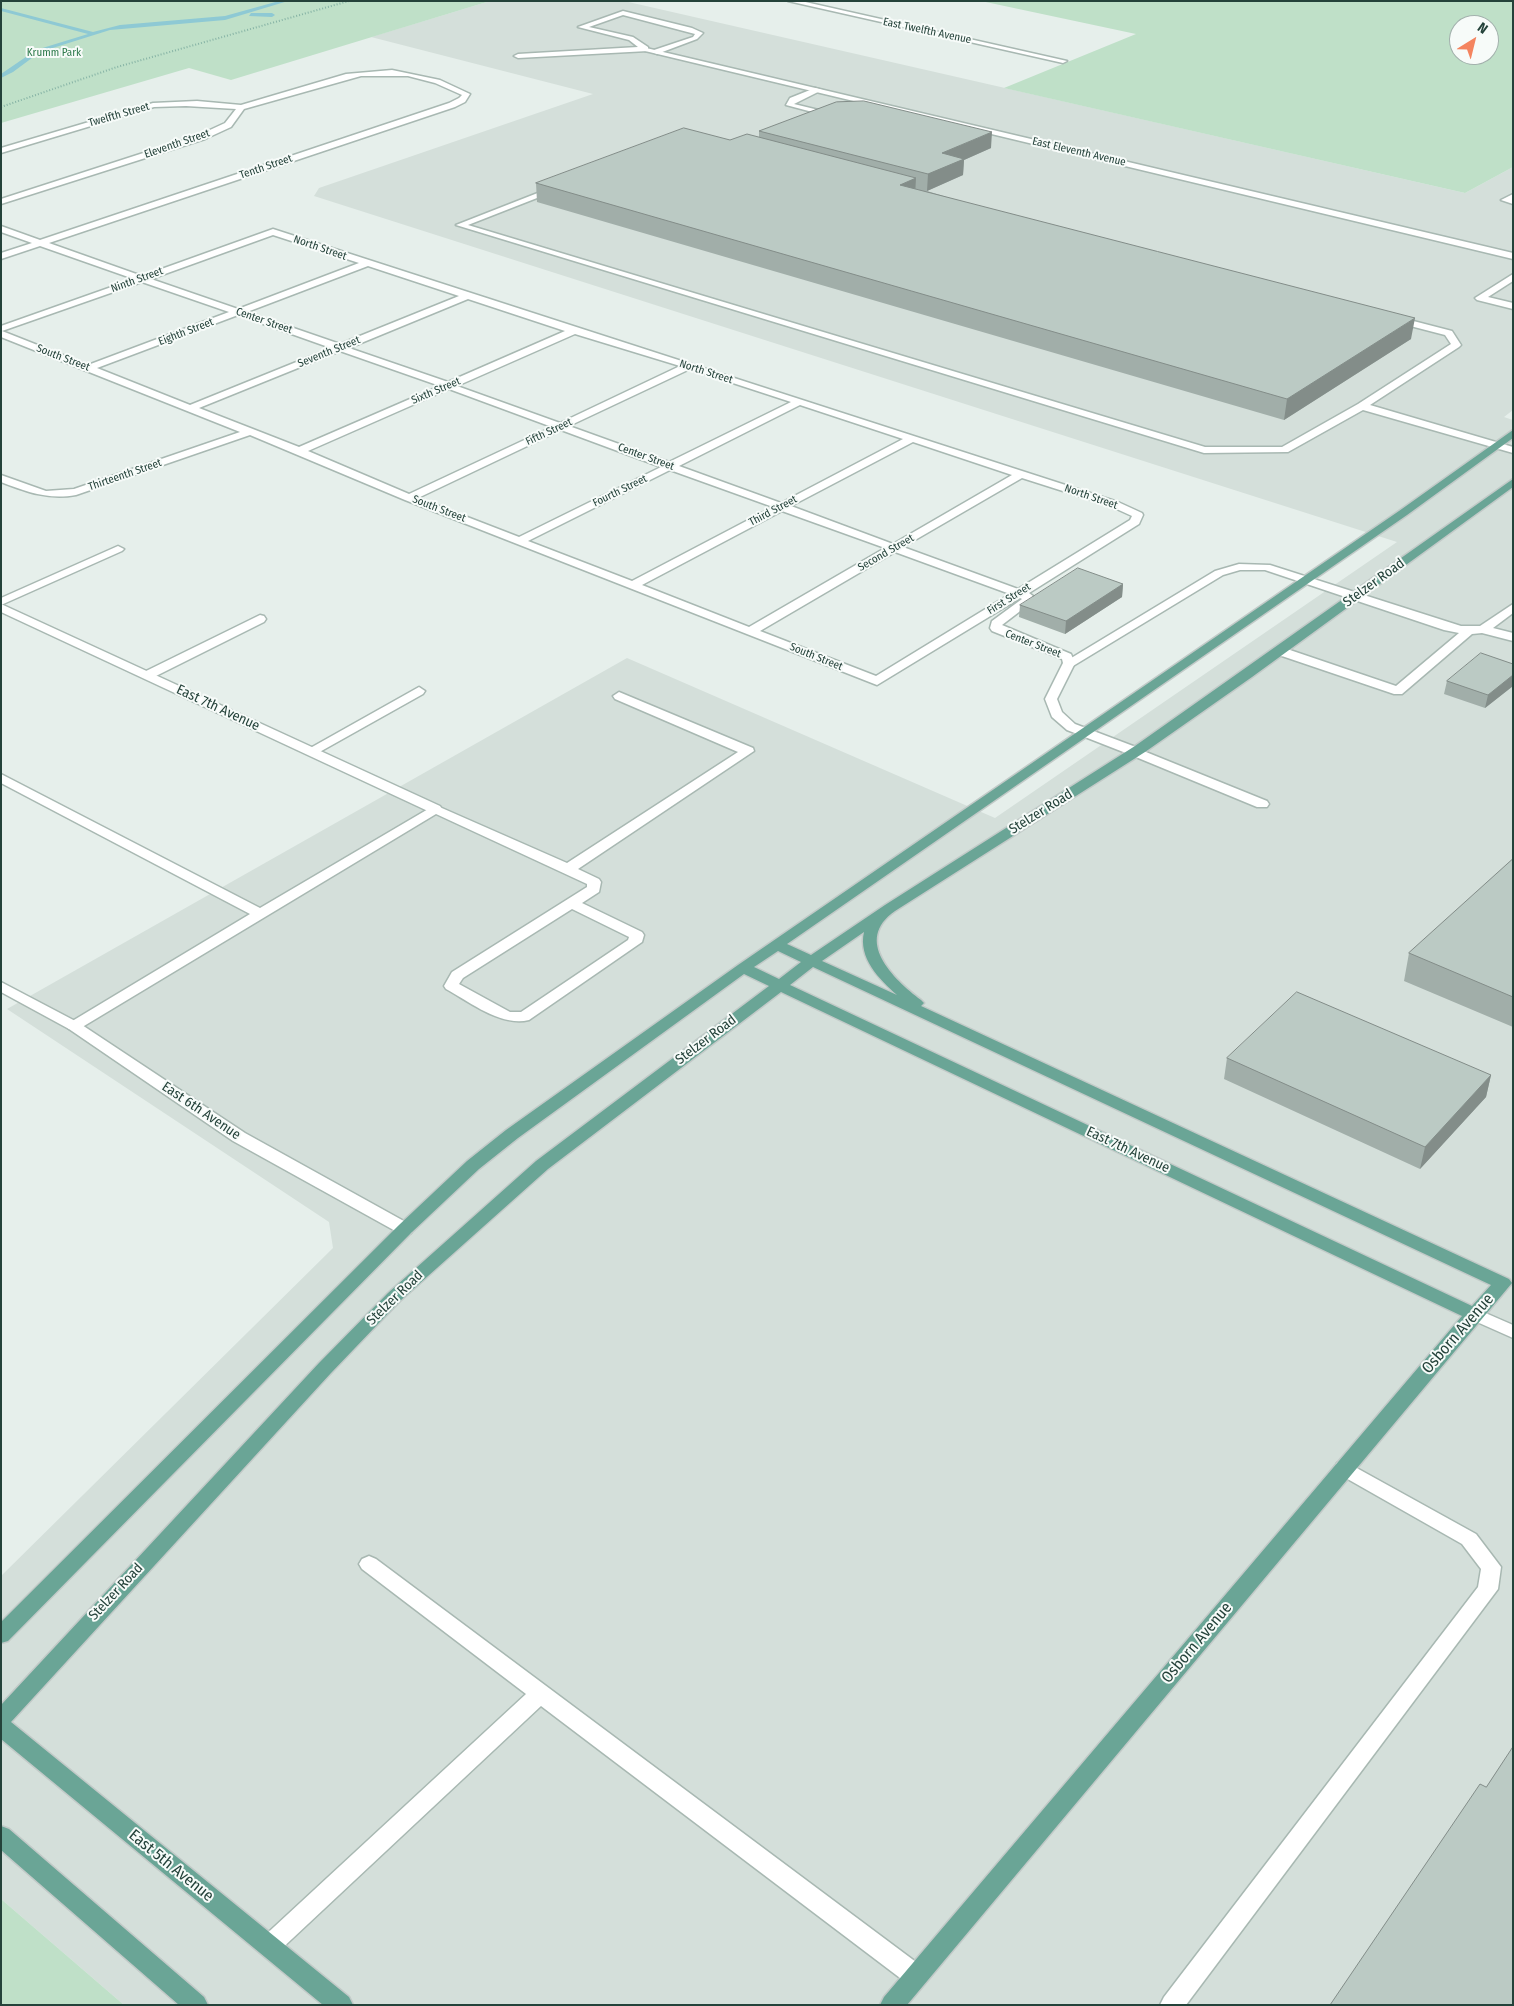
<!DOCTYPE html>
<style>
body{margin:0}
#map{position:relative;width:1514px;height:2006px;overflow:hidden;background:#e6efeb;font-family:"Fira Sans Condensed",sans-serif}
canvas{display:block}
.frame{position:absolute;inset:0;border:2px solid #24423a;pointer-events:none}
.north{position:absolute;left:1449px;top:15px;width:50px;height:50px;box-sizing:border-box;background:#f7fbf9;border:1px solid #a3b1ad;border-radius:50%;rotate:36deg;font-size:14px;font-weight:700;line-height:20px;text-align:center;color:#24423a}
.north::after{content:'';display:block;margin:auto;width:18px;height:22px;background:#f4845f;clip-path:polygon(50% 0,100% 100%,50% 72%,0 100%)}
</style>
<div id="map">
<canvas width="1514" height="2006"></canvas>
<div class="frame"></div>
<div class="north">N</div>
</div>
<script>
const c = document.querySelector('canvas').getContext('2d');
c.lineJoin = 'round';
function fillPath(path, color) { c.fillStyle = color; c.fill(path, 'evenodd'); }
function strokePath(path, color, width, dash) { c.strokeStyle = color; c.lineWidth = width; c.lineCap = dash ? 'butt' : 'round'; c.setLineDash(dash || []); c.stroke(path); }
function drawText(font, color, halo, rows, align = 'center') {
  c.font = font + ' "Fira Sans Condensed",sans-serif'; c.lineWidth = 4; c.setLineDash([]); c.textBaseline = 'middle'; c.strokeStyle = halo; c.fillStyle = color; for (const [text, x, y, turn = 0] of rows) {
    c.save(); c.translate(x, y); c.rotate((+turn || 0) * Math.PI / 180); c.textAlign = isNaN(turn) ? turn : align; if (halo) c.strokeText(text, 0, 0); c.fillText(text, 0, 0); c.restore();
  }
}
const built = new Path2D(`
 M490 1H624L1465 193 1513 167V410L1504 417 1513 420V2005H124L1 1899V1576L333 1248 329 1222 7 1009 627 658 995 818 1397 542 314 196 319 188 593 94 371 37Z`);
const green = new Path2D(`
 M1 1H490L231 80 189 68 1 123Z
 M981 1H1513V167L1465 193 1004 88 1136 34ZM1459 25H1489V55H1459Z
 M1 1899 124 2005H1Z`);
const stream = new Path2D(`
 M279 1H288L225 20 110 30 40 52 13 72 1 78V74L36 50 88 34 1 11V8L93 32 120 25 225 16Z
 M251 13H272L275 15 272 17 249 16Z`);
const path = new Path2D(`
 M1 107 117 67 349 1`);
const service = new Path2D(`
 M623 11 692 28 703 33 697 39 657 54 653 52 654 50 693 37 695 34 623 15 589 27 633 37 648 47V51L518 58 514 56 518 54 638 47 629 40 578 27Z
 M815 88 822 90 794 104 835 114V118L786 105 790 98Z
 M553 187 560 189 468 225 1205 447H1282L1358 404 1451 344 1445 335 1391 321V317L1394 316 1452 331 1461 345 1459 347 1370 405 1513 447V453L1363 410 1288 452 1204 453 456 225Z
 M1513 194V204L1501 200Z
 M1513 274V281L1488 297 1513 303V309L1477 300 1475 298Z
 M118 546 124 549 122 551 1 605V598Z
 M1239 564 1270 565 1461 626H1480L1513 604V613L1493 628 1513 633V641L1482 633 1472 634 1402 694H1394L1276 654 1274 651 1276 648H1284L1396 686 1459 633 1444 630 1265 570H1240L1223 575 1073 666H1065L1063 663 1215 571Z
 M260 615 264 616 266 619 264 622 152 678H144L142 675 144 672Z
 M419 687 425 691 423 694 316 754 311 755 305 751Z
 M619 692 753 748 754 751 578 869 599 879 601 882 599 892 582 903 642 932 644 935 642 942 529 1020C501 1027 470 1002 446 989L444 986 452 972 587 887V884L436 814 79 1029H69L66 1026 69 1023 250 914 1 783V774L260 908 435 805 567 863 738 752 615 699 613 696ZM572 909 629 937 628 940 521 1012H510L459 984 463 978Z
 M1136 748 1267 801 1269 804 1267 807H1257L1131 755 1130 752 1131 749Z
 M1344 1461 1476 1534 1501 1567 1498 1589 1186 2005H1160L1164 1997 1478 1587 1481 1569 1462 1544 1337 1473 1335 1468 1337 1463Z
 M369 1556 376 1559 924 1968 928 1976 924 1984 916 1987 908 1984 541 1706 277 1953 269 1956 261 1953 258 1946 261 1939 526 1694 362 1569 359 1564 362 1559Z`);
const minor = new Path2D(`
 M788 1H801L1067 61 1063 63Z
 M642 47 1513 253V259L645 51 641 49Z
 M392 70 440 80 470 94 465 102 455 107 49 243 142 276 273 229 1118 502 1142 513 1143 515 1139 524 1029 593 1033 596 1032 602 1002 625 1071 654 1075 663 1057 699 1062 712 1075 724 1141 749 1142 752 1141 755H1131L1067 730 1052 717 1045 699 1063 663 1062 659 992 631 990 628 992 621 1022 599 1020 598 877 685 405 500 250 435 76 495C48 500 27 492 1 482V475L46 491 74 489 240 432 1 337V326L134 279 40 246 1 259V253L32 243 1 232V226L40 240 449 103 459 98 462 95 435 83 408 76H361L244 109 231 127 205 139 1 204V199L199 135 225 123 236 109 186 106 154 107 1 153V148L153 103 197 101 241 105 346 74ZM273 235 359 263 238 309 151 279ZM368 266 459 296 340 344 247 312ZM142 282 229 312 88 365 2 331ZM468 299 565 331 448 382 349 348ZM238 315 331 348 190 405 97 368ZM575 334 680 366 560 423 457 386ZM340 351 440 386 299 447 199 408ZM690 369 791 402 669 462 569 426ZM449 389 552 427 409 494 308 451ZM800 405 903 439 781 503 679 466ZM561 430 661 467 519 537 418 498ZM913 442 1012 475 893 544 791 506ZM670 470 773 507 632 581 528 541ZM1022 478 1110 506 1132 516 1130 520 1018 589 903 547ZM782 511 885 548 749 627 642 585ZM895 552 1010 594 876 676 760 631Z
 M1 604 440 806 442 809 440 812H430L1 612Z
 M1 982 79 1023 245 1133 411 1225 413 1229 411 1233 405 1235 399 1233 233 1141 69 1029 1 992Z`);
const tertiary = new Path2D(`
 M1474 1308 1513 1325V1338L1468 1318 1465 1314 1468 1310Z`);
const primary = new Path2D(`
 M1513 430V438L1407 515 787 944 811 955 885 905 1135 746 1513 479V487L1252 677 1145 752 895 911C853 940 893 979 921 1000L924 1003 921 1006 1509 1279 1512 1283 907 2005H880L884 1997 1462 1316 781 992 548 1169 400 1301 331 1373 11 1722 349 1997 353 2005H323L1 1739V1705L319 1363 388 1293 536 1161 769 986 744 974 518 1138 479 1169 411 1233 8 1641 1 1643V1622L399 1225 467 1161 506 1130 738 965 1399 511ZM864 932C858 958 879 979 897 995L822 961ZM778 951 801 962 779 979 754 967ZM813 967 1491 1285 1472 1306 790 985Z
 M1 1826 9 1829 204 1997 208 2005H179L1 1850Z`);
const wall = new Path2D(`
 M759 131 991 148 964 160 963 175 927 191 1411 339 1284 420 537 202 536 183 730 140 759 137Z
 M1123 584 1122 597 1065 634 1019 617 1020 605Z
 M1513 664V686L1485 708 1444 694 1447 681Z
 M1513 859V1027L1404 981 1409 953Z
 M1227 1058 1491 1075 1486 1097 1420 1169 1224 1079Z`);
const shadedWall = new Path2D(`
 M992 132 991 148 964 160 963 175 927 191 928 174 942 153Z
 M916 178 915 197 900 185Z
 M1415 318 1411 339 1284 420 1287 399Z
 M1123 584 1122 597 1065 634 1066 621Z
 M1513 675V686L1485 708 1488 695Z
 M1491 1075 1486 1097 1420 1169 1425 1147Z`);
const building = new Path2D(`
 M864 101 992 132 942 153 964 159 928 174 759 131 836 102Z
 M684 128 730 140 747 134 916 178 900 185 1415 318 1287 399 536 183Z
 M1078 568 1123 584 1066 621 1020 605Z
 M1481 653 1513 664V675L1488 695 1447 681Z
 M1513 859V997L1409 953Z
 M1297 992 1491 1075 1425 1147 1227 1058Z
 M1513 1747V2005H1330L1480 1784 1486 1787Z`);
const farStreetnames = [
 ["East Twelfth Avenue",927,31,12],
 ["Twelfth Street",119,115,-16],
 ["Eleventh Street",177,144,-19],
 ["East Eleventh Avenue",1079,152,13],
 ["Tenth Street",266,167,-19],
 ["North Street",320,248,19],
 ["Ninth Street",137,280,-20],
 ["Center Street",264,321,19],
 ["Eighth Street",186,332,-21],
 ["Seventh Street",329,352,-22],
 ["South Street",63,358,21],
 ["North Street",706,372,18],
 ["Sixth Street",436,391,-23],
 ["Fifth Street",549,432,-25],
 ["Center Street",646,457,20],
 ["Thirteenth Street",125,475,-19],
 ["Fourth Street",620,491,-26],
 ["North Street",1091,497,19],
 ["South Street",439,509,21],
 ["Third Street",773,511,-28],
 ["Second Street",886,553,-30],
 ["First Street",1009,599,-32],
 ["Center Street",1033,644,21],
 ["South Street",816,657,22]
];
const farParknames = [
 ["Krumm Park",54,53]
];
const streetNames = [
 ["Stelzer Road",1374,583,-36],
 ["East 7th Avenue",218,708,25],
 ["Stelzer Road",1041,812,-32],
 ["Stelzer Road",706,1040,-37],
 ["East 6th Avenue",201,1111,34],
 ["East 7th Avenue",1128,1150,25],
 ["Stelzer Road",395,1298,-44],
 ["Stelzer Road",116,1592,-47]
];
const nearStreetnames = [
 ["Osborn Avenue",1458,1334,-49],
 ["Osborn Avenue",1197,1643,-50],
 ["East 5th Avenue",171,1866,39]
];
fillPath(built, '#d4dfda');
fillPath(green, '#bfe0c8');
fillPath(stream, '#8ec9d4');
strokePath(service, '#a8b8b2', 3);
strokePath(minor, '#a8b8b2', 3);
strokePath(tertiary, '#a8b8b2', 3);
strokePath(primary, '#c2cac8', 3);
strokePath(path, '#86b3a5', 2, [1, 2]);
fillPath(service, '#fff');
fillPath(minor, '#fff');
fillPath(tertiary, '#fff');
fillPath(primary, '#6aa596');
fillPath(wall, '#a1aea9');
fillPath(shadedWall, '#838d89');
fillPath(building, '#bbcac4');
strokePath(building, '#838d89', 1);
drawText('11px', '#24423a', '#f7fbf9', farStreetnames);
drawText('11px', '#2d7a4b', '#f7fbf9', farParknames);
drawText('14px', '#24423a', '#f7fbf9', streetNames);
drawText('16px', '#24423a', '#f7fbf9', nearStreetnames);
</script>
